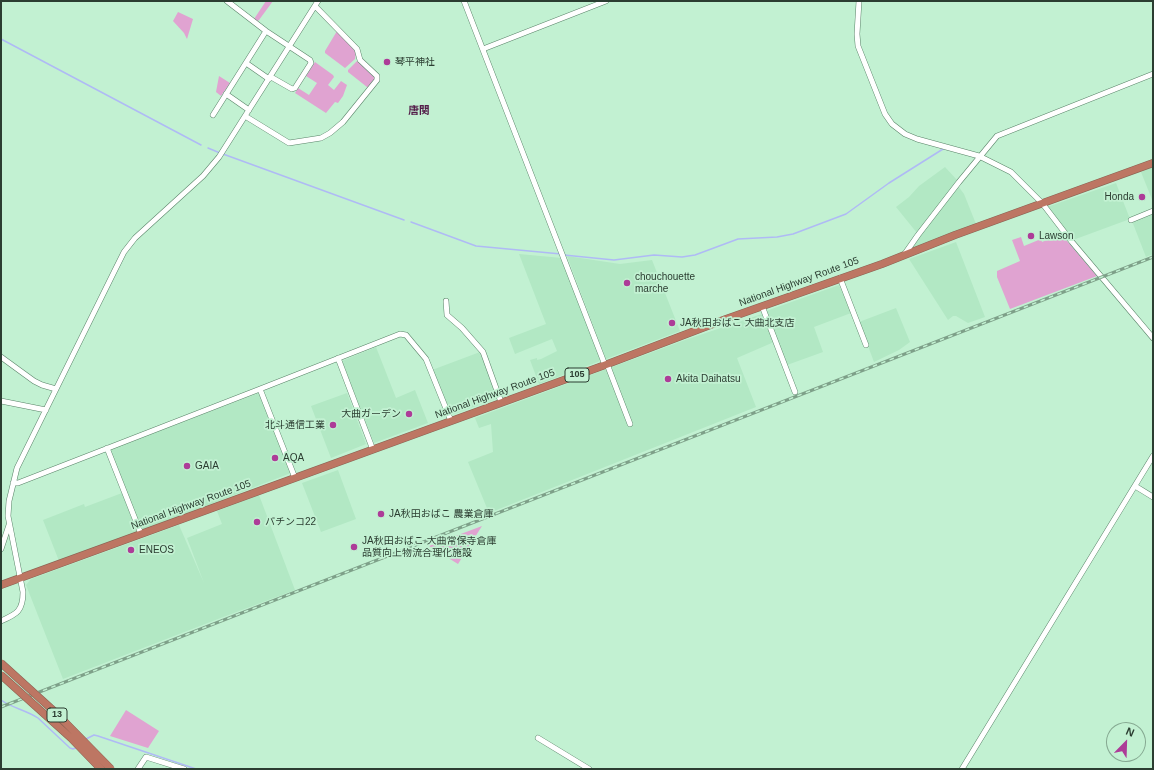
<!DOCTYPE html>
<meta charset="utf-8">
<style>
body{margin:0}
#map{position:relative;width:1154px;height:770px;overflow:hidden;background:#c2f1d2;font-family:Helvetica,sans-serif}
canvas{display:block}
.frame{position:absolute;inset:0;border:2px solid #2b3d31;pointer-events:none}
.north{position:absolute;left:1106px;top:722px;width:40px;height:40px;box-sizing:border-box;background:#c2f1d2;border:1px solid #86a992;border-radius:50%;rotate:23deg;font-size:11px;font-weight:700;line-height:16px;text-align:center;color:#2b3d31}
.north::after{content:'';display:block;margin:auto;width:14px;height:18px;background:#ad3c98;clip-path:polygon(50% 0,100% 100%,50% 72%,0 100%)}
</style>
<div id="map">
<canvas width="1154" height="770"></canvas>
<div class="frame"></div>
<div class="north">N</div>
</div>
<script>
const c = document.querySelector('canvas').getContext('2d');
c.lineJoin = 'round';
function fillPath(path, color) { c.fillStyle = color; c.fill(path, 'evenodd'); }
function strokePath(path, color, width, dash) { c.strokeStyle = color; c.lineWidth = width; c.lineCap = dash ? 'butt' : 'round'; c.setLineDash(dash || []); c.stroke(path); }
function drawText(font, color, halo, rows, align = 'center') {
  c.font = font + ' Helvetica,"Noto Sans JP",sans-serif'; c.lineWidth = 3.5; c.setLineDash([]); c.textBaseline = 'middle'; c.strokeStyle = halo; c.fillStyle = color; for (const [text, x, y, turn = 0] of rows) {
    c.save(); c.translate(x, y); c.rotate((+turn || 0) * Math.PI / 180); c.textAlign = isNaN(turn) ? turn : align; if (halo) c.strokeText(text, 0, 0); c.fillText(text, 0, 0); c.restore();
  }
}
const built = new Path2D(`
 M945 167 958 181 917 233 896 207 909 197 919 186Z
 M1153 167V202L1141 172Z
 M1116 183 1130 219 1073 240 1047 207Z
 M958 186 964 194 976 224 914 248 912 247Z
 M1153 213V254L1146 257 1132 221Z
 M956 242 985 317 968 323 956 316H953L948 320 909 259Z
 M519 254 562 258 603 360 539 384 530 360 537 358V360L541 359 557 351 552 339 515 354 509 338 546 324Z
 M567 256 620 264 652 260 680 331 606 359Z
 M839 285 851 313 814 327 823 352 787 365 766 311Z
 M896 308 910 342 899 350 874 362 859 322Z
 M762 314 774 342 737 358 756 407 489 513 468 462 493 452 491 424 479 428 475 418 685 340Z
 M376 347 396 398 415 390 428 423 374 443 342 361Z
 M480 352 498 398 449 416 432 370Z
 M259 393 291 473 141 531 109 450Z
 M347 393 366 444 331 458 311 406Z
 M338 470 356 519 321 532 302 483Z
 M122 493 137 532 59 561 43 520 84 504 85 507Z
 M259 495 295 590 218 619 63 679 26 585 31 579 179 525 204 583 187 538 222 524 217 511Z`);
const green = new Path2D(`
 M266 1H273L259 20 256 22 254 19Z
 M178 12 193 19 187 39 184 33 173 21Z
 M337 31 356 52 355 59 345 68 325 53V51Z
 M357 61 374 75V81L369 87H367L348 72V70Z
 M315 62 333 75 334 77 328 85 334 90 341 81 347 85 343 96 338 103 335 102 326 113 295 93 298 88 309 95 317 83 306 76Z
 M219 76 230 83 221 96 216 92Z
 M1061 234 1097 276 1010 309 997 277V271L1020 261 1012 240 1021 237 1024 246 1041 239 1042 242Z
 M482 526 458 564 429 546Z
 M126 710 159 731 148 748 110 736Z`);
const stream = new Path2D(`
 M1 39 201 145
 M208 148 220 153
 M223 154 404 220
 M411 222 476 246 561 254
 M564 255 614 260 654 255 682 257 695 255 738 239 777 237 793 234 846 214 889 183 943 149
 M1 700C12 708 26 710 38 718L70 748 73 749 78 747
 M86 739 94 735 98 736 196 769`);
const minor = new Path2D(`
 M227 1 266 31 310 60 311 63 295 88 292 89 271 77
 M464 1 605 365
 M859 1 857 34 858 46 885 114 892 124 905 134 917 139 979 156 1011 172 1042 203 1072 242 1153 338
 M483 49 606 1
 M246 63 269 79
 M226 94 249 110
 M213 115 266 31
 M245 116 289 143 321 138 330 133 343 122 377 80V76L360 60 357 49 315 6
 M1131 220 1153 211
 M904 255 918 235 959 182 997 136 1153 74
 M840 278 866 345
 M446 301 447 315 462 328 483 352 501 402
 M762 306 795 392
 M1 357 34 381 42 385 56 389
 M338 358 373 450
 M607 364 630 424
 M260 389 295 478
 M1 401 46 410
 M107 448 141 534
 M13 483H18L260 389 400 334 406 335 426 359 451 421
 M1135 486 1153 497
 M1 549 9 525
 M1 621C17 614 23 611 23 592L8 516 9 501 17 468 114 272 124 252 135 238 203 176 219 157 318 1
 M538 738 589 769
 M138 769 146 757 184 769
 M962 769 1153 456`);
const highway = new Path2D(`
 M1 585 605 365 726 319 882 264 955 235 1153 163`);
const rail = new Path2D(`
 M1 707 1153 257`);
const highwayBridge = new Path2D(`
 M1 663 55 712 111 769
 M1 675 71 738 101 769`);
const markers = [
 [387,62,4,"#ad3c98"],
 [1142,197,4,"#ad3c98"],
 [1031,236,4,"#ad3c98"],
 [627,283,4,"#ad3c98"],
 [672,323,4,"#ad3c98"],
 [668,379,4,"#ad3c98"],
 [409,414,4,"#ad3c98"],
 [333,425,4,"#ad3c98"],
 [275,458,4,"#ad3c98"],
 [187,466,4,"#ad3c98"],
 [381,514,4,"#ad3c98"],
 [257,522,4,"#ad3c98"],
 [354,547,4,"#ad3c98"],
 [131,550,4,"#ad3c98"]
];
const shields = [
 [577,375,24],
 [57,715,20]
];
const shieldNames = [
 ["105",577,375],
 ["13",57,715]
];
const poiNames = [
 ["琴平神社",395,62],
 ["Honda",1134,197,"right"],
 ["Lawson",1039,236],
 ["chouchouette",635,277],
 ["marche",635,289],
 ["JA秋田おばこ 大曲北支店",680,323],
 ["Akita Daihatsu",676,379],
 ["大曲ガーデン",401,414,"right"],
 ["北斗通信工業",325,425,"right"],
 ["AQA",283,458],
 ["GAIA",195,466],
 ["JA秋田おばこ 農業倉庫",389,514],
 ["パチンコ22",265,522],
 ["JA秋田おばこ 大曲常保寺倉庫",362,541],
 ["品質向上物流合理化施設",362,553],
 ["ENEOS",139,550]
];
const streetNames = [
 ["National Highway Route 105",799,282,-20],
 ["National Highway Route 105",495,394,-20],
 ["National Highway Route 105",191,505,-20]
];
const neighbourhoodNames = [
 ["唐関",419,111]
];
fillPath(built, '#b2e8c4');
fillPath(green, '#e0a3d1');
strokePath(stream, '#afbaf5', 1.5);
strokePath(minor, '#598368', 6);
strokePath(highway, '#8a6252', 8);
strokePath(minor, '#fff', 5);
strokePath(highway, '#bd7663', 7);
strokePath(rail, '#7ea089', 3);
strokePath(rail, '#c2f1d2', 1.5, [4.5]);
strokePath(highwayBridge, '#8a6252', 8, []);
strokePath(highwayBridge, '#bd7663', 7);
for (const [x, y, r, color] of markers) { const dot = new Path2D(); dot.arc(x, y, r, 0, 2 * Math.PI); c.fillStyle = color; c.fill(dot); strokePath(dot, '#c2f1d2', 1.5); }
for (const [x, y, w] of shields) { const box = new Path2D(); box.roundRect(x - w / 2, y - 7, w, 14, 3); c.fillStyle = '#c2f1d2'; c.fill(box); strokePath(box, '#2b3d31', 1); }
drawText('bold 9px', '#2b3d31', null, shieldNames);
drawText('10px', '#2b3d31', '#c2f1d2', poiNames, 'left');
drawText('10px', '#2b3d31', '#c2f1d2', streetNames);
drawText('bold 11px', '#531d49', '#c2f1d2', neighbourhoodNames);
</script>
